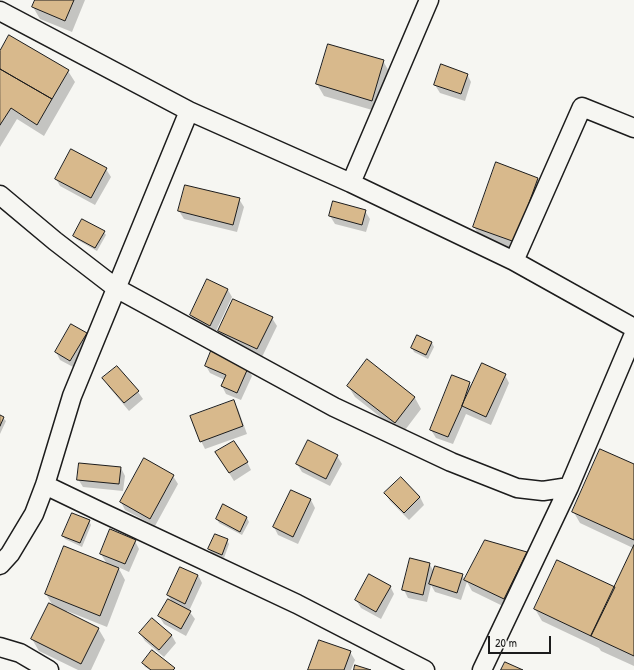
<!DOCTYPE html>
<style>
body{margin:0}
#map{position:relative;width:634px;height:670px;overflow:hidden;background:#f6f6f2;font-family:"Patrick Hand",sans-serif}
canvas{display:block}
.scale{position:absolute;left:488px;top:636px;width:63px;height:18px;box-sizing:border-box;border:2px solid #1c1c1c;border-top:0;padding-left:5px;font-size:12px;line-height:14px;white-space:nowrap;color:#1c1c1c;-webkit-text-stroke:3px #f6f6f2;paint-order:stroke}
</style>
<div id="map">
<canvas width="634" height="670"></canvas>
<div class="scale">20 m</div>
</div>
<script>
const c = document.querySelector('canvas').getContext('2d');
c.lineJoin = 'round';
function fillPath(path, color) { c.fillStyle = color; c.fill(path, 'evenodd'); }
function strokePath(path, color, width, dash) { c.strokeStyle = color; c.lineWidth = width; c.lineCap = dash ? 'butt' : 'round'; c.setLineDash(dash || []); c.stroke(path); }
const shadow = new Path2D(`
 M36 0H85L72 32 40 19 33 7Z
 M0 53 68 71 75 82 44 136 17 119 0 147Z
 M383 61 390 73 379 112 324 96 317 84Z
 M467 74 471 82 465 101 440 93 435 85Z
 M106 169 111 177 95 205 60 186 56 179Z
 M537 178 544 190 521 253 481 238 474 227Z
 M239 199 244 207 237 232 184 219 179 211Z
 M365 211 370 219 366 232 335 224 330 216Z
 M104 232 106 235 97 251 76 239 74 236Z
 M228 290 232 297 215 333 195 323 191 315Z
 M272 318 277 326 262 357 224 339 219 331Z
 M86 334 91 342 75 368 60 360 56 352Z
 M418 336 432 343 434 347 428 359 414 352 412 348Z
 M367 361 415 398 421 409 402 434 355 397 348 386Z
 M206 366 248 368 252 376 241 400 226 394 222 386 225 380 210 373Z
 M117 367 138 392 143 399 129 411 108 386 104 378Z
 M505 375 509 383 491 425 466 414 453 444 436 438 431 430 469 383 472 387Z
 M233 401 238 409 247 434 205 449 201 441Z
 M0 416 3 418 6 421 0 434Z
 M337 456 342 464 330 486 302 472 297 464Z
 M221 460 247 462 251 470 234 481Z
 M634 465V666L601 651 599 648 542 621 535 609 615 588 633 548 580 523 573 511Z
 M121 468 125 476 123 491 83 487 78 479Z
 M173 476 178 484 155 526 125 510 121 502Z
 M291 491 311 500 315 508 298 544 278 535 274 527Z
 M385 493 420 497 424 505 409 520 390 501Z
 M224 506 247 518 249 522 242 535 219 523 217 519Z
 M89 521 91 525 82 547 65 539 63 536Z
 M227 540 229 544 224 558 211 553 209 549Z
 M135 541 139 549 129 572 118 567 125 580 107 627 67 611 66 612 98 628 105 640 91 670H78L39 651 32 639 53 606 46 594 107 564 101 554Z
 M526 553 533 565 511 610 472 591 467 582 461 600 435 592 431 585 427 602 408 598 404 590 429 563 434 572 462 575 465 580Z
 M198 575 202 583 189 611 195 619 186 636 164 624 159 616 172 602 168 595Z
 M390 586 394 594 381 619 361 608 356 600Z
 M152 619 172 636 176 643 164 657 145 641 140 633Z
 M350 652 355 660 351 670H309Z
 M143 663 174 668 175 670H150L145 667Z`);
const building = new Path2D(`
 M35 0H74L65 21 32 7Z
 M9 35 69 70 52 99 0 69V51Z
 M328 44 384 60 372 101 316 84Z
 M441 64 468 74 461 94 434 85Z
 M0 69 52 99 37 125 11 108 0 125Z
 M71 149 107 168 91 198 55 179Z
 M496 162 538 178 515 242 473 227Z
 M185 185 240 198 233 225 178 211Z
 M333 201 366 210 362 225 329 216Z
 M82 219 105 231 95 248 73 236Z
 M207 279 228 289 210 326 190 315Z
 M233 299 273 317 257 349 218 331Z
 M71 324 87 333 70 361 55 352Z
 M417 335 432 342 426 355 411 348Z
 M211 351 248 368 237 393 221 386 226 375 205 366Z
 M367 359 415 397 395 423 347 386Z
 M482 363 506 374 486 417 462 406Z
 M117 366 139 391 124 403 102 378Z
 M452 375 470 382 462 406 448 437 430 430Z
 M234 400 243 426 200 442 190 416Z
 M0 415 4 417 0 426Z
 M308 440 338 455 326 479 296 464Z
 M234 441 248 462 229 473 215 452Z
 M600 449 634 464V540L572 512Z
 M144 458 174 475 150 519 120 502Z
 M79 463 121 467 119 484 77 480Z
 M401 477 420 497 404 513 384 493Z
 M291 490 311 499 293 537 273 527Z
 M223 504 247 517 240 532 216 519Z
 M72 513 90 520 80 543 62 536Z
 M110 529 136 540 125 564 100 554Z
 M215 534 228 539 222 555 208 549Z
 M485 540 527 552 504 599 464 580Z
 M634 545V656L591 636Z
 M64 546 119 568 100 616 45 594Z
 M410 558 430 563 423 595 402 590Z
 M557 560 615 587 591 636 534 609Z
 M435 566 463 574 457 593 429 584Z
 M180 567 198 575 185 604 167 595Z
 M369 574 391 586 376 612 355 600Z
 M168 599 191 611 181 629 158 616Z
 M49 603 99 628 81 664 31 639Z
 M152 618 172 635 159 650 139 633Z
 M319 640 351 651 344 670H308Z
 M152 650 175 668 173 670H151L142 663Z
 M505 662 523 670H501Z
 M355 665 371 670H354Z`);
const street = new Path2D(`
 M0 11 189 111 351 183 514 261 634 328
 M351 183 429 0
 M0 195 55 241 116 288 334 407 451 462 517 488 543 491 569 487
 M514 261 582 107 634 128
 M45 485 99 511 297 604 425 670
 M0 565 10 554 34 514 45 485 72 396 189 111
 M0 647 20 653 49 670
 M482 670 569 487 634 334`);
fillPath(shadow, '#0003');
fillPath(building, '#d8b98c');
strokePath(building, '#1c1c1c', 1);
strokePath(street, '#1c1c1c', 21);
strokePath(street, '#f6f6f2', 18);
</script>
